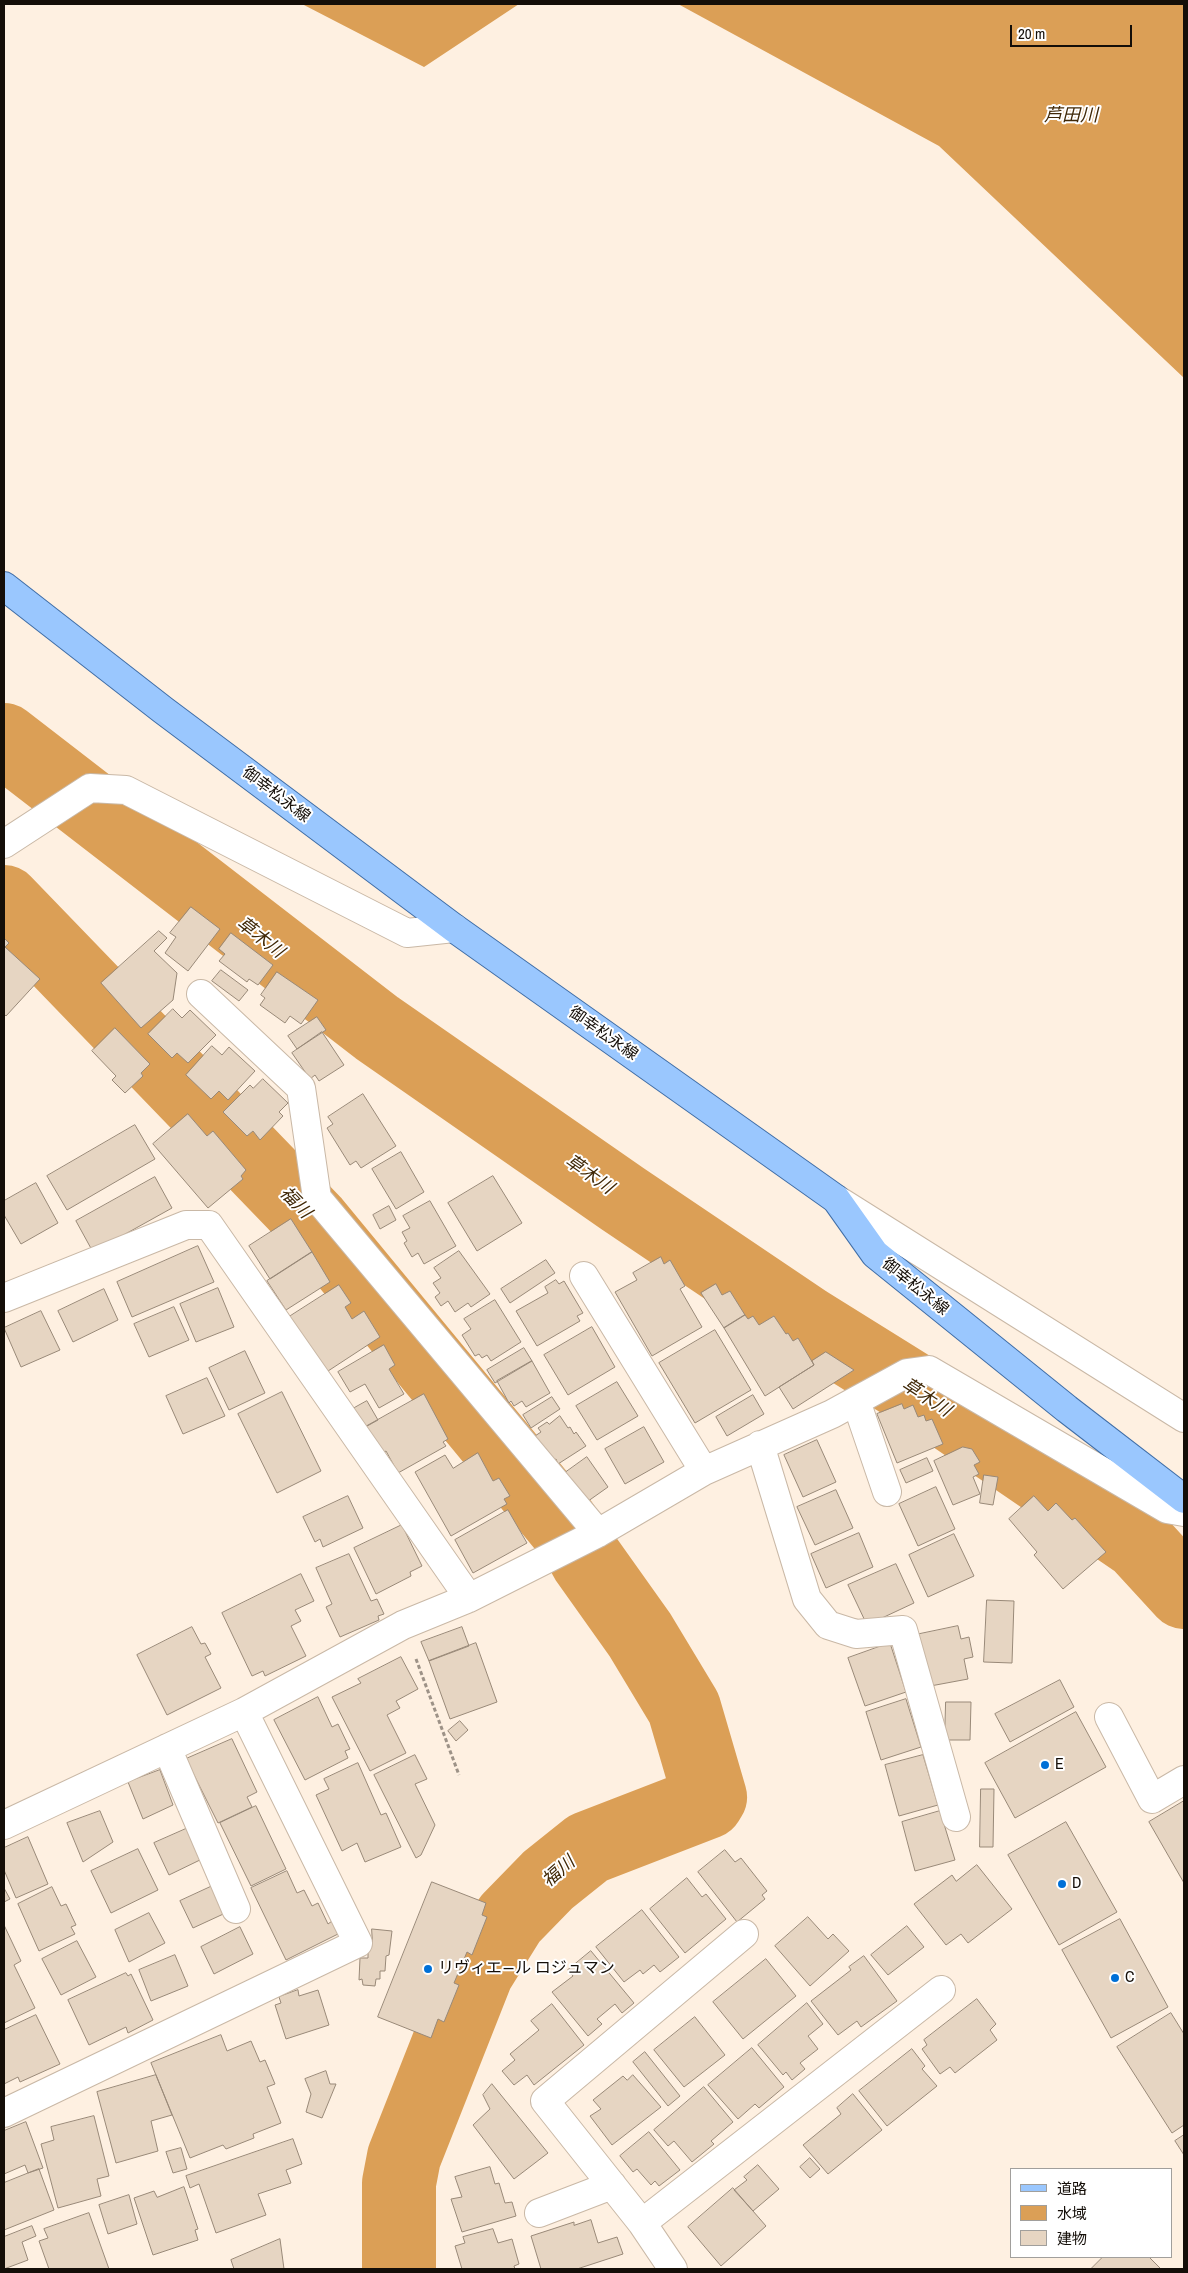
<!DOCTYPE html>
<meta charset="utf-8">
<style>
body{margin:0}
#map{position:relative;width:1188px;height:2273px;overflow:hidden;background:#fef0e1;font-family:"Archivo Narrow","Noto Sans JP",sans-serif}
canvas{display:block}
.frame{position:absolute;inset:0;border:5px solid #140e08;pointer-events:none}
.legend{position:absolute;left:1010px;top:2168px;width:162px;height:90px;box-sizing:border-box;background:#fff;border:1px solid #a19f9c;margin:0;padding:6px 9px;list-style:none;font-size:15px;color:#140e08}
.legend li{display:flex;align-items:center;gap:10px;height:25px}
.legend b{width:25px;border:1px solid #a19f9c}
.scale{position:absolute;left:1010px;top:25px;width:122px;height:22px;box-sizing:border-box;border:2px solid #140e08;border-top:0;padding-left:6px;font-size:15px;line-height:18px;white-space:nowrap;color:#140e08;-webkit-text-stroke:4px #fff;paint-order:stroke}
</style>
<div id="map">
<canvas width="1188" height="2273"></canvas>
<div class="frame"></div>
<ul class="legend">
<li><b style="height:6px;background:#9ac7fe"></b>道路</li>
<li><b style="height:14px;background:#db9f56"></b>水域</li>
<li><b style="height:14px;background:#e6d5c2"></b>建物</li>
</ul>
<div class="scale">20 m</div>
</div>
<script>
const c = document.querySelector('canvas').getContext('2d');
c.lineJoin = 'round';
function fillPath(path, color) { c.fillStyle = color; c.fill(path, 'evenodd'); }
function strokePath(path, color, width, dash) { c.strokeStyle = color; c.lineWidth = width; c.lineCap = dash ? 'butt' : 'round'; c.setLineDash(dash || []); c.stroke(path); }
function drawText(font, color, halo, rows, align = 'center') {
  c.font = font + ' "Archivo Narrow","Noto Sans JP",sans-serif'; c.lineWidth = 4; c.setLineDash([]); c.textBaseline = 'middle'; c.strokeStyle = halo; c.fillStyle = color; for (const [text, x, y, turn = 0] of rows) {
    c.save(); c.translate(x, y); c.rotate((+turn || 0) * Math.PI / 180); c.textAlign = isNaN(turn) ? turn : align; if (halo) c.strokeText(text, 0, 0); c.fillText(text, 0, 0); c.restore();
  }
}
const water = new Path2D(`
 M302 4H519L424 67Z
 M678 4H1184V378L939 146Z`);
const river = new Path2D(`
 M4 740 377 1028 623 1199 807 1323 921 1394 1139 1543 1184 1592
 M4 902 314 1223 563 1525
 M399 2269V2183L404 2157 477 1972 510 1919 548 1880 588 1848 707 1802 710 1797 684 1708 640 1635 586 1559`);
const building = new Path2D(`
 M191 907 220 929 188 971 165 953 176 937 170 933Z
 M159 931 167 938 154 951 177 973 173 1000 141 1028 101 983Z
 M231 933 273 965 258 985 249 979 247 982 219 961 225 954 219 949Z
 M4 938 9 943 5 947 40 979 6 1016 4 1014Z
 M221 970 248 990 239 1001 212 981Z
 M277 972 318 1000 301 1024 290 1016 285 1023 260 1005 265 998 261 995Z
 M173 1009 182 1018 190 1010 216 1035 188 1063 177 1053 172 1058 148 1034Z
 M317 1017 326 1030 297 1049 288 1036Z
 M115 1028 150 1064 141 1073 143 1076 125 1093 112 1080 116 1076 92 1051Z
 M322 1032 344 1065 319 1081 315 1075 310 1079 292 1053Z
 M212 1046 222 1055 229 1047 255 1071 228 1100 219 1091 211 1099 186 1075Z
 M263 1079 288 1103 279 1112 283 1116 260 1140 253 1131 247 1136 223 1112 250 1085 253 1088Z
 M363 1094 396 1146 361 1168 356 1161 350 1165 327 1128 333 1124 328 1117Z
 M188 1114 207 1136 213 1131 246 1170 241 1176 243 1179 208 1208 153 1144Z
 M135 1125 155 1159 67 1210 47 1176Z
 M401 1152 424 1192 396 1209 372 1169Z
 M493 1176 522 1223 477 1251 448 1203Z
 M155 1177 172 1208 93 1252 76 1221Z
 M36 1183 58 1223 21 1244 4 1215V1201Z
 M430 1201 456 1246 424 1264 418 1253 412 1257 404 1243 407 1241 402 1232 410 1228 403 1216Z
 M389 1206 396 1220 380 1229 373 1215Z
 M291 1219 312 1252 270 1279 249 1246Z
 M198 1246 214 1282 132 1317 117 1282Z
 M459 1251 490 1294 471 1307 468 1303 455 1312 448 1301 441 1306 435 1297 440 1293 433 1283 441 1278 434 1268Z
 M312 1252 330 1282 286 1310 267 1281Z
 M661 1257 664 1264 670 1260 685 1286 680 1289 702 1327 652 1356 615 1292 637 1280 633 1273Z
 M546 1260 555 1273 510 1303 501 1289Z
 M556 1280 559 1284 564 1281 583 1313 577 1316 580 1321 537 1346 516 1311 548 1293 545 1287Z
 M716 1284 722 1295 730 1291 745 1315 724 1328 701 1293Z
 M339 1285 351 1303 345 1307 352 1319 364 1311 380 1337 325 1373 289 1317Z
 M218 1288 234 1327 196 1342 180 1304Z
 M104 1289 118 1320 73 1342 58 1311Z
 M495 1300 521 1342 491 1361 487 1355 482 1358 479 1354 475 1356 462 1335 471 1329 464 1319Z
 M174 1307 189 1340 149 1357 134 1324Z
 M41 1311 60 1350 21 1367 4 1328Z
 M745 1315 748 1319 753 1316 759 1325 774 1316 786 1334 788 1333 793 1341 798 1338 814 1365 765 1396 724 1328Z
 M592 1327 615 1367 568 1395 544 1355Z
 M715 1330 751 1390 695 1423 659 1363Z
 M384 1345 395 1365 389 1369 404 1394 379 1408 365 1384 350 1392 338 1372Z
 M524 1348 532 1361 495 1383 487 1370Z
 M245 1351 265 1393 229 1410 209 1368Z
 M826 1352 854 1370 793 1409 779 1387 814 1365 812 1361Z
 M532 1361 550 1393 526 1407 522 1401 514 1406 511 1401 509 1403 497 1381Z
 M207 1378 225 1416 183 1434 166 1396Z
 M617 1382 638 1416 597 1440 576 1406Z
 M282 1392 321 1471 277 1493 238 1414Z
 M424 1394 448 1439 443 1442 446 1446 398 1473 386 1451 376 1457 360 1430Z
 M753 1395 764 1414 727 1436 716 1417Z
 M552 1397 560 1409 531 1428 523 1415Z
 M367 1401 378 1420 360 1430 349 1411Z
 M902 1404 904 1409 913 1405 918 1417 924 1415 926 1421 932 1419 943 1444 897 1463 877 1414Z
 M560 1416 568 1428 570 1427 574 1434 576 1432 586 1446 558 1464 556 1459 552 1461 535 1436 541 1432 538 1428 547 1422 549 1424Z
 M644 1427 664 1462 625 1484 605 1449Z
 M817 1440 836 1482 803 1497 784 1455Z
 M963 1447 972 1449 980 1462 974 1465 979 1474 973 1477 980 1494 953 1505 934 1461Z
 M478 1453 493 1481 499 1478 510 1496 504 1499 507 1504 451 1536 415 1472 445 1455 453 1468Z
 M587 1457 608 1487 584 1504 562 1475Z
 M927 1458 933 1471 906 1483 900 1470Z
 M984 1475 998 1477 993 1505 980 1503Z
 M936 1487 955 1529 918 1546 899 1504Z
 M836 1490 853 1528 815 1545 797 1507Z
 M348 1496 363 1528 323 1547 320 1539 315 1542 303 1517Z
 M1034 1496 1048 1511 1056 1503 1072 1520 1075 1518 1106 1552 1063 1589 1034 1555 1037 1552 1009 1519Z
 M508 1510 527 1543 473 1573 455 1540Z
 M402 1525 422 1566 410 1572 411 1576 376 1594 354 1548Z
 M859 1533 873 1567 826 1588 811 1554Z
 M954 1534 974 1576 928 1597 909 1555Z
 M349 1554 371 1601 377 1599 384 1614 378 1616 379 1620 340 1637 326 1607 332 1604 316 1568Z
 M896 1564 914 1603 867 1625 848 1585Z
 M301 1574 314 1601 295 1610 301 1621 291 1626 306 1656 265 1676 263 1671 252 1676 222 1613Z
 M987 1600 1014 1601 1012 1663 984 1662Z
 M958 1626 961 1639 969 1637 973 1657 964 1659 968 1679 925 1687 915 1635Z
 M192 1627 201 1644 205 1643 211 1654 205 1657 221 1688 167 1715 137 1655Z
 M462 1627 469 1646 429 1661 421 1642Z
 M476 1643 497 1702 450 1719 429 1661Z
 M890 1643 906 1692 865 1706 848 1658Z
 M401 1657 418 1689 396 1701 400 1708 387 1715 406 1753 370 1771 332 1697 361 1683 358 1679Z
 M1060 1680 1074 1707 1010 1742 995 1714Z
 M318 1697 332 1727 338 1724 350 1749 345 1751 348 1758 305 1780 274 1720Z
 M906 1699 921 1747 881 1760 866 1712Z
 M946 1702H971L970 1740H945Z
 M1076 1712 1106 1767 1015 1818 985 1763Z
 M460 1721 468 1730 456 1741 448 1731Z
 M232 1739 257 1792 247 1797 252 1807 218 1823 186 1759Z
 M415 1755 427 1779 415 1784 435 1825 421 1855 416 1858 374 1775Z
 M923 1755 938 1805 899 1816 885 1765Z
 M358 1763 381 1815 386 1813 401 1847 365 1862 357 1843 342 1851 316 1795 329 1789 324 1779Z
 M160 1770 173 1805 143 1819 128 1782Z
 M981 1789H994L993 1847H980Z
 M1184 1801V1883L1149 1822Z
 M256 1806 286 1869 251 1886 220 1823Z
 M100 1811 113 1842 83 1862 67 1823Z
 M940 1811 955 1860 915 1871 902 1822Z
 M1066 1822 1117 1912 1059 1945 1008 1855Z
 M188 1828 202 1859 169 1875 154 1843Z
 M28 1837 48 1884 16 1898 4 1870V1848Z
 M138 1849 158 1890 111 1913 91 1871Z
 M725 1850 735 1862 741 1858 767 1891 762 1895 765 1899 737 1922 698 1872Z
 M977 1865 1012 1909 968 1943 961 1934 946 1945 914 1904 952 1875 956 1881Z
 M287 1871 297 1893 304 1890 312 1906 318 1903 328 1924 332 1921 338 1934 286 1960 251 1888Z
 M687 1878 702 1897 706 1894 726 1919 685 1953 650 1909Z
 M432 1882 486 1903 482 1915 487 1917 472 1955 467 1952 454 1983 459 1985 444 2022 438 2019 431 2038 378 2017Z
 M219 1883 232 1910 193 1928 180 1901Z
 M52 1887 61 1906 66 1904 76 1925 71 1927 75 1934 39 1951 18 1904Z
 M4 1888 10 1899 4 1902Z
 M642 1910 679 1957 660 1972 654 1965 643 1974 640 1970 624 1982 596 1947Z
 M149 1913 165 1943 129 1962 115 1930Z
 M808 1917 828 1939 833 1934 849 1951 810 1986 775 1946Z
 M1120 1919 1168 2007 1111 2038 1062 1950Z
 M4 1925 21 1961 14 1965 35 2008 4 2023Z
 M907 1926 924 1947 888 1975 871 1955Z
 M240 1927 253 1954 214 1974 201 1947Z
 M372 1929 392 1931 389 1955 386 1956 385 1971H380V1979H376L375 1986 363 1985 362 1979 359 1980 360 1958H368V1942H372Z
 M77 1941 96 1977 61 1995 42 1959Z
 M591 1951 634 2003 622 2013 615 2004 597 2019 602 2024 588 2036 552 1992 573 1976 568 1970Z
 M175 1955 188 1986 151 2001 139 1970Z
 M864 1956 897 2001 861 2027 857 2021 838 2035 811 2001 851 1970 849 1967Z
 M766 1959 796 1996 743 2039 713 2002Z
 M126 1973 128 1976 131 1974 153 2020 128 2033 126 2027 89 2045 68 2000Z
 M298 1990 299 1996 318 1990 329 2025 286 2039 275 2005 281 2003 279 1997Z
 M977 1999 996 2024 990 2030 997 2040 955 2073 950 2067 940 2074 922 2049 927 2045 924 2040Z
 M807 2003 823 2024 808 2036 818 2049 800 2063 805 2069 792 2080 786 2072 783 2075 758 2045Z
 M552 2004 584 2045 534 2085 527 2075 514 2085 502 2071 515 2060 510 2054 539 2030 531 2021Z
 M1171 2013 1184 2034V2125L1172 2133 1117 2047Z
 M36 2015 60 2064 20 2082 18 2077 4 2084V2030Z
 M695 2017 725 2055 684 2087 654 2050Z
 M221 2035 227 2051 251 2041 260 2062 265 2060 275 2084 267 2087 281 2123 253 2134 254 2138 226 2149 223 2145 190 2158 151 2063Z
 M752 2048 784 2087 759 2108 755 2104 738 2119 708 2085Z
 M912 2049 925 2066 922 2069 937 2086 887 2126 859 2091Z
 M645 2052 680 2096 668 2106 633 2062Z
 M326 2071 330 2084H336L322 2118 306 2112 311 2094 305 2079Z
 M156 2075 172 2115 151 2121 158 2151 116 2163 97 2092Z
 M633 2075 661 2107 612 2145 590 2116 601 2109 593 2100 623 2076 627 2080Z
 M492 2084 548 2153 514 2179 473 2125 490 2109 483 2095Z
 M704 2087 733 2122 711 2141 714 2144 692 2162 674 2141 668 2146 654 2130Z
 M853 2094 882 2130 828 2174 803 2145 841 2114 837 2108Z
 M94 2116 109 2176 97 2179 101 2196 58 2208 41 2144 54 2140 51 2127Z
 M26 2122 43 2168 28 2173 25 2165 4 2174V2131Z
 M649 2132 680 2170 659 2186 655 2181 651 2185 637 2169 633 2172 620 2156Z
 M1184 2135V2155L1175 2141Z
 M293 2139 302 2164 286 2170 291 2183 258 2194 266 2215 216 2233 199 2184 190 2188 186 2176Z
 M181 2148 187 2169 173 2173 166 2152Z
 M810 2158 820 2169 810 2178 800 2167Z
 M758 2165 779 2189 753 2211 734 2190 747 2180 744 2177Z
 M490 2167 495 2184 499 2183 505 2203 512 2202 516 2216 462 2232 451 2199 462 2197 455 2177Z
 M39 2169 54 2210 4 2230V2183Z
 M184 2187 198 2229 195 2230 198 2240 153 2255 134 2198 154 2191 157 2197Z
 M733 2188 766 2226 721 2266 688 2227Z
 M129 2195 137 2224 108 2234 99 2205Z
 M89 2213 109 2269H49L39 2241 48 2238 44 2229Z
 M591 2220 598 2243 617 2237 623 2254 577 2269H541L531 2236 574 2222V2225Z
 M32 2226 36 2236 22 2242 28 2260 4 2269V2237Z
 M493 2229 498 2243 512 2239 519 2264 514 2266 515 2269H462L455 2246 465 2243 463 2237Z
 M280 2239 284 2269H234L231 2260Z
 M1103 2257H1149L1161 2269H1091Z`);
const path = new Path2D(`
 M416 1659 459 1775`);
const minor = new Path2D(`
 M4 844 90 788 126 790 407 933 454 928
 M201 994 301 1088 317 1198 598 1533
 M836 1199 1184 1418
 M584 1276 704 1471
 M4 1298 186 1225H209L469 1598
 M856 1401 887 1492
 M760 1445 807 1599 828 1625 856 1634 903 1630 956 1817
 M1109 1717 1152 1799 1184 1780
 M167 1748 236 1909
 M4 1825 244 1712 403 1625 469 1598 598 1533 704 1471 832 1414 907 1373 929 1370 1167 1509 1184 1512
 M4 2113 358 1943 244 1712
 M539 2213 612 2185
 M642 2223 941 1990
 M673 2269 642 2223 545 2101 744 1934`);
const major = new Path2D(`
 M4 586 163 710 454 928 836 1199 875 1254 1067 1409 1184 1499`);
const markers = [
 [1045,1765,5,"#0070d7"],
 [1062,1884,5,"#0070d7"],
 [428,1969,5,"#0070d7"],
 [1115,1978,5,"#0070d7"]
];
const streetNames = [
 ["御幸松永線",276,795,37],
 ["御幸松永線",603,1034,35],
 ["御幸松永線",915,1287,39]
];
const poiNames = [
 ["E",1055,1765],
 ["D",1072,1884],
 ["リヴィエ―ル ロジュマン",438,1969],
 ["C",1125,1978]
];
const waterNames = [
 ["芦田川",1071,116],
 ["草木川",260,938,38],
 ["草木川",589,1175,35],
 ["福川",295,1203,46],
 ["草木川",926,1398,33],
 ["福川",559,1872,-41]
];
fillPath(water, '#db9f56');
strokePath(river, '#db9f56', 74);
fillPath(building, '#e6d5c2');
strokePath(building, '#998978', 1);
strokePath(minor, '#c9b8a6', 30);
strokePath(major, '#406ea7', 30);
strokePath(path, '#9d9287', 3, [4, 2.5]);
strokePath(minor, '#fff', 28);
strokePath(major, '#9ac7fe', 28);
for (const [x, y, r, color] of markers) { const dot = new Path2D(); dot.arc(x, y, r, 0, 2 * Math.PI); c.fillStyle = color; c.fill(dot); strokePath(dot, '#fff', 2); }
drawText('16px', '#140e08', '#fff', streetNames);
drawText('16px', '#140e08', '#fff', poiNames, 'left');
drawText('italic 18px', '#402807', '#fff', waterNames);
</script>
